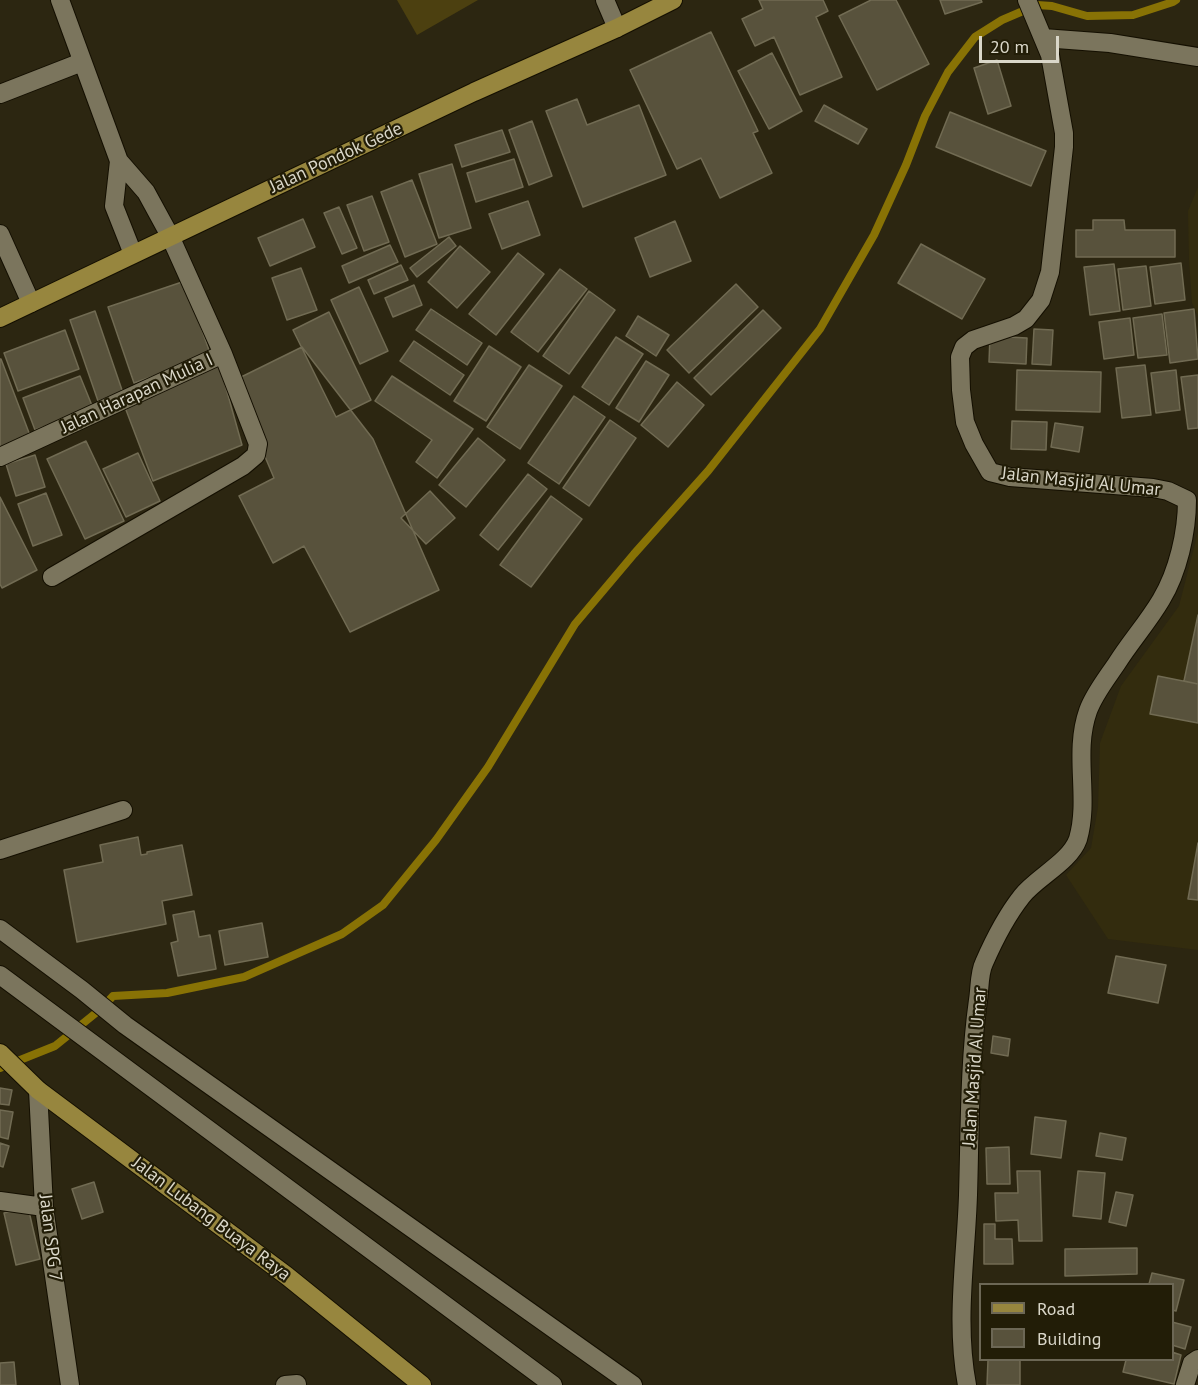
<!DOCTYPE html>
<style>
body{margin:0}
#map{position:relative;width:1198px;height:1385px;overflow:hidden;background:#2c2611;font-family:"PT Sans",sans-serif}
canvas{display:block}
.legend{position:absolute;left:979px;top:1283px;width:195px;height:78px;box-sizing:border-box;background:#221d07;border:2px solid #6c6755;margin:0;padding:8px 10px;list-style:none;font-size:18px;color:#dad7c9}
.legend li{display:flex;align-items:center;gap:12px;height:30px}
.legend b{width:30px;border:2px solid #6c6755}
.scale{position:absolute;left:979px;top:36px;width:80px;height:27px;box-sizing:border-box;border:3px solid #dad7c9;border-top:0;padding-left:8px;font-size:18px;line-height:21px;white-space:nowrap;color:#dad7c9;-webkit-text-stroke:4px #221d07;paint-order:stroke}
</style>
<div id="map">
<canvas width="1198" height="1385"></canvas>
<ul class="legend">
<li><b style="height:8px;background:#97863e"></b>Road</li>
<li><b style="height:16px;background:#58523c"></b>Building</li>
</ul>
<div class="scale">20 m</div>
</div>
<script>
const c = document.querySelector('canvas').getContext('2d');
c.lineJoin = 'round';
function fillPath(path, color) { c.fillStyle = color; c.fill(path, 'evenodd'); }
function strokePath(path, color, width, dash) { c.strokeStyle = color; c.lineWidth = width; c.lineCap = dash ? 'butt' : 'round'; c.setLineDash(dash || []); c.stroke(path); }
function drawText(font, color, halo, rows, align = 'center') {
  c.font = font + ' "PT Sans",sans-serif'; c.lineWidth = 4.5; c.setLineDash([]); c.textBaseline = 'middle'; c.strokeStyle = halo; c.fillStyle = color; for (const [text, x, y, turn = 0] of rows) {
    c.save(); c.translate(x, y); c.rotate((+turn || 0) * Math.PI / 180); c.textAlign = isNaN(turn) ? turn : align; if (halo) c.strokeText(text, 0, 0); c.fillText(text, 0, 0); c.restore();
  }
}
const built = new Path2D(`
 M1198 187V316L1192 303 1189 260 1188 211Z
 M1198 532V950L1108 939 1066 875 1091 848 1098 807 1100 743 1121 686 1179 606Z`);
const green = new Path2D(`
 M397 0H478L417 35Z`);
const stream = new Path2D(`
 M0 1068 55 1046 102 1008 113 996 167 993 244 977 342 934 383 905 436 840 488 767 575 624 634 554 708 471 820 329 874 235 906 165 925 116 948 72 975 37 1002 20 1037 5 1052 6 1087 16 1133 15 1173 2 1176 0`);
const building = new Path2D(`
 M759 0H823L828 11 816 17 842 77 800 95 774 37 755 46 742 19 763 9Z
 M871 0H896L929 64 877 90 839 16Z
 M940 0H981L982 2 945 14Z
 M711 32 758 131 753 133 772 173 720 198 701 158 677 169 630 70Z
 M772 53 802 111 769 129 738 71Z
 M997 60 1011 106 988 114 974 68Z
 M577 99 587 125 639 105 666 175 583 207 546 111Z
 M824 105 867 129 858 144 815 121Z
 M950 112 1046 151 1031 186 936 147Z
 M532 121 552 176 529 185 509 130Z
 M502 130 510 152 462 167 455 145Z
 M514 159 523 187 476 202 467 173Z
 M452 164 471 228 439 238 419 174Z
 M412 180 437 244 405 257 381 192Z
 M372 196 389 242 364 251 347 205Z
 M528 201 540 235 502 249 489 214Z
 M339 207 357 248 342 254 324 213Z
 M303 219 315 247 270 266 258 238Z
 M1093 220H1124L1125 230H1175V257H1076V230H1093Z
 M675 221 691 261 650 277 635 238Z
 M449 237 456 246 417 277 410 268Z
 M921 244 985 279 962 319 898 283Z
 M390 245 398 262 349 283 342 266Z
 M460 246 490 272 457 308 428 282Z
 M518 253 544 274 496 335 469 314Z
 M1181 263 1185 300 1155 304 1150 267Z
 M1114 264 1120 311 1090 315 1084 267Z
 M401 265 408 280 374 294 368 280Z
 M1146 266 1151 306 1123 310 1118 269Z
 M301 268 317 310 287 320 272 278Z
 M560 269 587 289 538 352 511 332Z
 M185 281 211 356 134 383 108 307Z
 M736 284 758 307 689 373 667 350Z
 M414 285 422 305 393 317 385 298Z
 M359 287 388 351 360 364 331 300Z
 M589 291 615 310 569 374 543 356Z
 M431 309 482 343 467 365 416 330Z
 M1194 309 1198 359 1170 363 1164 313Z
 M763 310 781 328 711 395 694 378Z
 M95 311 123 393 98 401 70 320Z
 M329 312 371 400 336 417 293 330Z
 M1162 314 1167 355 1138 358 1133 318Z
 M638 316 669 335 656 356 626 336Z
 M1130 318 1134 355 1104 359 1099 322Z
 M1034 329 1053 330 1051 365 1032 364Z
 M65 330 79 369 18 391 4 353Z
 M990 336 1027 338 1026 364 989 362Z
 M616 337 643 354 609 405 582 387Z
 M414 341 464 375 450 395 400 361Z
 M489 346 521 367 486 421 454 401Z
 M302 347 373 439 439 590 350 632 304 546 273 563 239 496 274 478 233 381Z
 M0 359H1L31 438 0 449Z
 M646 361 669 375 639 422 616 408Z
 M219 363 242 445 153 481 123 402Z
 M529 365 562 386 520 449 487 427Z
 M1145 365 1151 415 1122 418 1116 368Z
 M1017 370 1101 372 1100 412 1016 410Z
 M1176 370 1180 410 1156 413 1151 373Z
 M1198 375V428L1188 429 1181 377Z
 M80 376 93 408 35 430 23 398Z
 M392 376 473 429 437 478 416 462 432 440 375 401Z
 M677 382 704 405 668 447 641 425Z
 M574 396 605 417 559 484 528 463Z
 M610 420 636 438 589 506 563 488Z
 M1012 421 1047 422 1046 450 1011 449Z
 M1055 423 1083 427 1079 452 1051 447Z
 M478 438 505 460 466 507 439 485Z
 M86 441 124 521 85 539 47 459Z
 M138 453 160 501 126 517 103 469Z
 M35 455 45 487 16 496 6 464Z
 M528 474 547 489 498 550 480 535Z
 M430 491 455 518 426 544 401 518Z
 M46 493 62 535 33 546 18 504Z
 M551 496 582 519 531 587 500 565Z
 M0 497 37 570 2 588 0 584Z
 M1198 615V684L1184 681Z
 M1158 676 1198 684V723L1150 714Z
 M138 837 141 855 147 854V852L182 845 192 895 162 901 166 924 77 942 64 870 103 862 100 845Z
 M1198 843V900L1188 899Z
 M194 911 199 937 210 935 216 969 178 976 171 943 178 941 173 915Z
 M262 923 268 957 225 965 219 931Z
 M1116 956 1166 965 1158 1003 1108 993Z
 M993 1036 1010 1039 1008 1056 991 1053Z
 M0 1088 12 1090 9 1105 0 1104Z
 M0 1110 13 1112 8 1139 0 1137Z
 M1035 1117 1066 1121 1061 1158 1031 1154Z
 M1100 1133 1126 1138 1122 1160 1096 1156Z
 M0 1143 9 1146 3 1167 0 1166Z
 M1009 1147 1010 1184H987L986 1148Z
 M1017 1171H1040L1042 1241H1019L1018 1220 996 1221 995 1193H1018Z
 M1078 1171 1105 1173 1101 1219 1073 1216Z
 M94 1182 103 1212 82 1219 72 1189Z
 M1116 1192 1133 1195 1126 1226 1109 1222Z
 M28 1207 40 1259 16 1265 4 1213Z
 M984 1224H995V1239H1012L1013 1264H984Z
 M1137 1248V1274L1065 1276V1249Z
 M1152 1273 1184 1280 1176 1311 1172 1310V1284H1149Z
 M1172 1322 1191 1327 1185 1349 1172 1345Z
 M1172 1352 1181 1355 1174 1384 1123 1372 1126 1360H1172Z
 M988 1360H1020V1385H987Z
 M14 1362 16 1385H0V1363Z`);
const minor = new Path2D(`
 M605 0 617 28
 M1043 38 1110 43 1198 57
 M0 94 82 62
 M119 161 114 206 133 254
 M0 234 31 303
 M0 457 223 354 170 236 146 192 119 161 60 0
 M52 577 243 466 256 455 258 444 223 354
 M0 850 123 810
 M0 929 82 990 125 1025 633 1385
 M0 975 553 1385
 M38 1090 44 1207 70 1385
 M0 1201 44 1207
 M285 1385 297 1384
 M967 1385C955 1322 966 1258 968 1195 970 1131 969 1064 978 1000 980 988 979 973 984 963 994 940 1007 915 1022 896 1037 877 1070 862 1078 839 1090 798 1073 753 1088 711 1094 694 1107 678 1117 663 1131 641 1148 622 1161 600 1178 572 1187 532 1187 500L1168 491 1153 488 1010 477 990 472 974 444 965 422 961 390 960 357 964 347 973 340 1014 326 1026 319 1041 300 1050 272 1064 147V133L1050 55 1027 0
 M1185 1385 1192 1363 1198 1359`);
const major = new Path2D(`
 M0 318 474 92 617 28 673 0
 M0 1053 38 1090 287 1276 422 1385`);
const streetNames = [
 ["Jalan Pondok Gede",336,158,-25],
 ["Jalan Harapan Mulia I",137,394,-25],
 ["Jalan Masjid Al Umar",1081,482,6],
 ["Jalan Masjid Al Umar",975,1067,-86],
 ["Jalan Lubang Buaya Raya",211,1219,37],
 ["Jalan SPG 7",50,1238,83]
];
fillPath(built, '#332c0e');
fillPath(green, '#4c4010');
strokePath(stream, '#887205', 8);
fillPath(building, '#58523c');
strokePath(building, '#716b53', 1.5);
strokePath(minor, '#140f00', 20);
strokePath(major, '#140f00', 20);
strokePath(minor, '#7b755d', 18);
strokePath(major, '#97863e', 18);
drawText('18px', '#dad7c9', '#221d07', streetNames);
</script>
